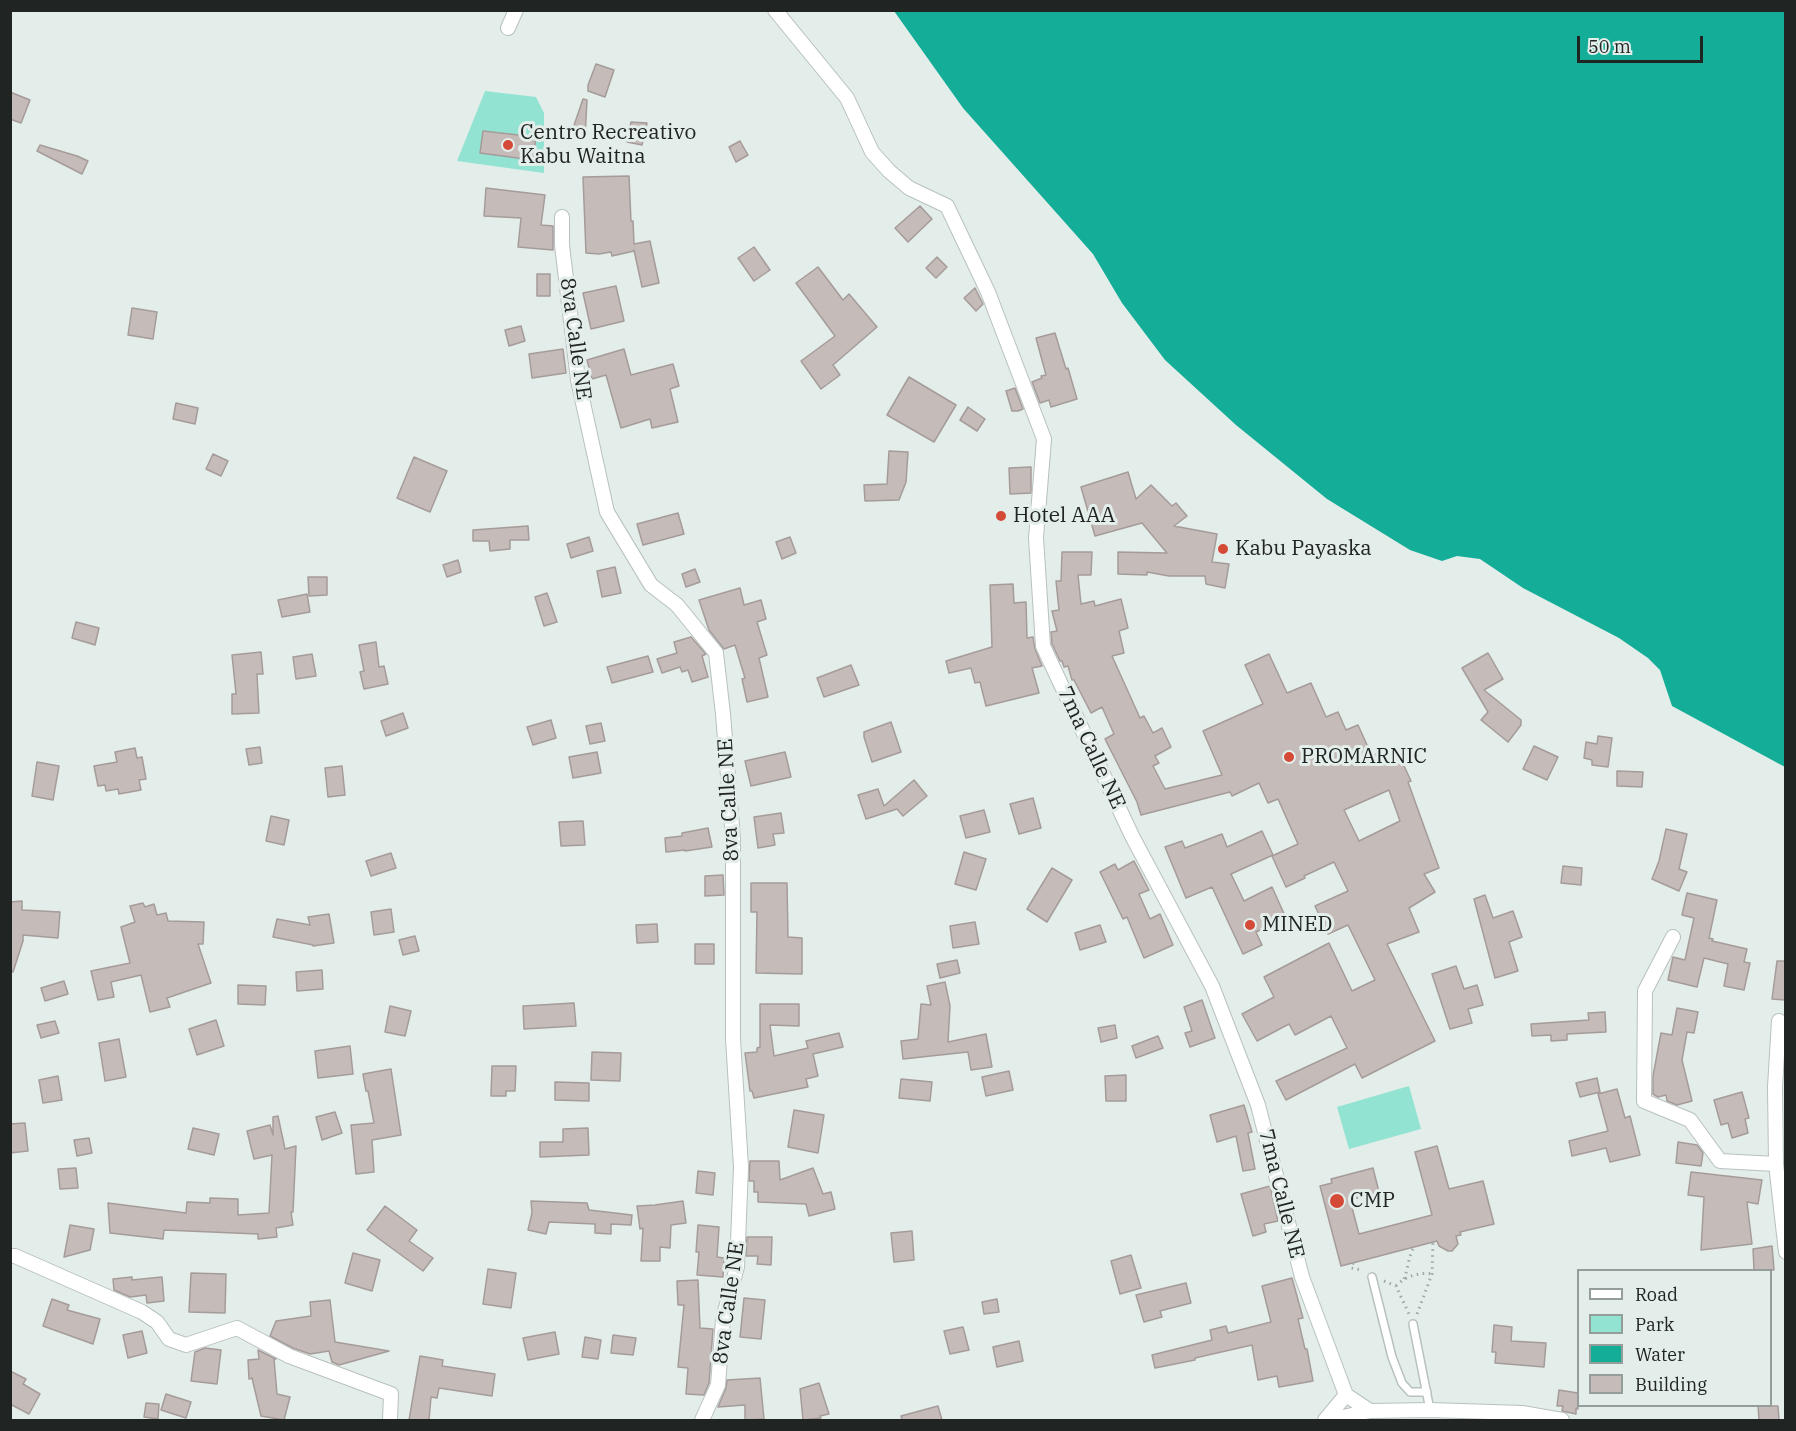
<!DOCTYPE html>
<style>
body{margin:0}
#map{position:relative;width:1796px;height:1431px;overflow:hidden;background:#e3edea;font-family:"IBM Plex Serif",serif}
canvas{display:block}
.frame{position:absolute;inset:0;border:12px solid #202423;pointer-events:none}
.legend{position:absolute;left:1577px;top:1269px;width:195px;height:138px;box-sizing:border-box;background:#e3edea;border:2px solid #959d9a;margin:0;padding:8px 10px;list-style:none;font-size:18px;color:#202423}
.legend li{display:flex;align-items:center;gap:12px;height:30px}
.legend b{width:30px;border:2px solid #959d9a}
.scale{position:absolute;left:1577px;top:36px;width:126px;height:27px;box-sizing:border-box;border:3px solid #202423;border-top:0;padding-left:8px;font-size:18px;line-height:21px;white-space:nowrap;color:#202423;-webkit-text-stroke:4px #e3edea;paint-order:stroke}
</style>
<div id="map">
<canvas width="1796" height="1431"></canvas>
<div class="frame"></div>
<ul class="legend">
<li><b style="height:8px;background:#fff"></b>Road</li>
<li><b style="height:16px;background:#93e3d2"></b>Park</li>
<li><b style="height:16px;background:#14ad98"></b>Water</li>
<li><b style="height:16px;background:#c5bbb9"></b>Building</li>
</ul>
<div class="scale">50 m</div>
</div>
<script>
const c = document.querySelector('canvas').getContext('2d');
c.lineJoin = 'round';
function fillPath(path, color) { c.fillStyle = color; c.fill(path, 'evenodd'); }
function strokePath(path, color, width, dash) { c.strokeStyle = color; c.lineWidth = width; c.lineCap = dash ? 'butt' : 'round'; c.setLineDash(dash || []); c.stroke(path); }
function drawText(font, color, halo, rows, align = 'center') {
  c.font = font + ' "IBM Plex Serif",serif'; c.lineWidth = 6; c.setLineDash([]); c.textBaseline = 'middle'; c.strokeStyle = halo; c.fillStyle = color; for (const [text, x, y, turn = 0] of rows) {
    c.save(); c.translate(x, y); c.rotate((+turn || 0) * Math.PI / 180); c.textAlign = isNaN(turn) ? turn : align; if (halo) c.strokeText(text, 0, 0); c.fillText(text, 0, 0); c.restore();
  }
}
const green = new Path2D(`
 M485 91 536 97 544 113V173L457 161Z
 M1409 1086 1421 1129 1349 1149 1337 1107Z`);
const water = new Path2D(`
 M894 11H1785V767L1672 706 1660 670 1648 658 1619 638 1523 588 1480 559 1457 556 1442 561 1410 550 1327 499 1236 425 1165 360 1122 303 1093 254 963 108Z`);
const building = new Path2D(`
 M596 64 614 70 605 97 588 91V85Z
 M10 92 30 100 21 123 10 119Z
 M583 99 587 100 585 138 570 137Z
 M631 122 647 123 642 145 627 142Z
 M483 131 536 137 533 160 480 153Z
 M740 141 748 155 736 162 729 147Z
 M40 145 77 156 88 161 82 174 37 151Z
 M629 176 631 221H633L634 244 650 241 659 283 642 287 634 250V251L612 256 611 252 599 254 586 253 583 177Z
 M486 188 545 195 541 225 553 226V250L518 247 521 218 484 216Z
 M920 206 932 219 908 242 895 228Z
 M754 247 770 270 754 281 738 258Z
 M937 257 947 267 936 278 926 268Z
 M818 267 843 300 849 294 877 327 833 365 840 375 821 389 801 361 835 336 796 283Z
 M537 274H550V296H537Z
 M616 286 624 321 591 329 583 293Z
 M975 288 983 304 976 311 964 298Z
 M132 308 157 312 153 339 128 335Z
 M521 326 525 341 509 346 505 330Z
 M1055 333 1066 369 1068 368 1077 399 1051 407 1049 400 1040 403 1032 382 1042 378 1041 376 1046 375 1036 338Z
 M563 349 566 373 532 378 529 354Z
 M624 349 631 375 673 364 679 386 670 389 678 422 652 428 650 419 621 428 606 375 592 379 587 360Z
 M909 377 956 405 934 442 887 415Z
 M1015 388 1023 409 1018 411H1012L1006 391Z
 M176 403 198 408 195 424 173 419Z
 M968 407 985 419 977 431 960 420Z
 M889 451 908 452 906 482 899 500 865 501 864 485 887 484Z
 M213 454 228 461 221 476 206 469Z
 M414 457 447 471 430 512 397 498Z
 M1031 467V493L1010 494 1009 468Z
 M1128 472 1136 499 1151 485 1172 506 1176 503 1187 516 1174 526 1217 534 1212 562 1229 564 1225 588 1206 584 1205 576H1169L1147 572V575L1118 574V552L1167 553 1142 523 1095 536 1081 487Z
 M678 513 684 534 643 545 637 524Z
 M528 526 529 540H510V549L490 551 489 541H473V530Z
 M589 537 593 551 571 558 567 544Z
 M790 537 796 553 782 559 776 542Z
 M1062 552H1092L1091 575H1078L1081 604 1094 601 1095 606 1121 599 1128 628 1119 631 1124 653 1112 656 1140 718 1144 716 1153 733 1162 728 1171 747 1155 756 1159 763 1153 766 1165 789 1222 775 1203 731 1263 704 1245 665 1269 654 1287 693 1311 683 1326 717 1338 712 1346 730 1358 725 1372 756 1380 752 1384 762 1399 755 1411 781 1408 782 1439 868 1424 874 1435 892 1409 908 1419 932 1387 944 1435 1041 1362 1078 1355 1064 1286 1100 1276 1081 1347 1048 1331 1016 1295 1035 1289 1024 1257 1041 1242 1014 1274 997 1264 977 1329 943 1352 991 1375 980 1348 925 1328 934 1315 906 1348 891 1334 862 1304 876 1305 878 1286 887 1272 856 1298 844 1278 799 1268 803 1259 783 1232 796 1230 792 1141 815 1137 802 1105 739 1114 734 1102 707 1091 713 1074 680H1072L1068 666 1064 667 1062 661H1060L1052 644 1051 632 1057 631 1052 611 1059 610 1056 581H1061ZM1389 790 1400 821 1359 841 1344 810Z
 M458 560 461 572 447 577 443 565Z
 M615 567 621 593 602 597 597 571Z
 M695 569 700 582 686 587 682 574Z
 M308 577H327V595L309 596Z
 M1013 584 1014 603 1026 602 1027 638 1033 637 1035 649 1042 666 1032 668 1039 693 986 706 980 682 975 683 971 668 949 673 946 661 992 647 990 585Z
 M740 588 744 605 761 600 766 619 757 622 767 655 759 658 768 697 747 702 742 679 745 678 735 645 724 649 709 630 699 600Z
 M547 593 557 622 544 626 535 597Z
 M307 594 310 612 282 617 278 600Z
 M76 622 99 628 95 645 72 638Z
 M691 637 706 654 702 656 708 677 692 682 688 670 682 672 680 667 662 673 657 659 677 653 674 642Z
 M376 642 379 667 384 666 388 684 364 689 360 672 364 671 359 645Z
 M261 652 263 674H257L259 713 232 714V694H236L232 655Z
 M1488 653 1503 679 1484 690 1521 720V725L1508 742 1481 720 1488 712 1462 668Z
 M312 654 316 676 296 679 293 657Z
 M648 656 653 672 612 683 607 667Z
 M851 665 859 685 824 697 817 678Z
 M403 713 408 728 386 736 381 721Z
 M551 720 556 738 533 745 527 727Z
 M891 722 901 752 872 762 864 737V732Z
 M601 723 605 741 590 744 586 726Z
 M1598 736 1612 738 1608 767 1592 765V760L1584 758 1586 742 1597 744Z
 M1534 746 1558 757 1547 780 1523 769Z
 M260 747 262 763 249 765 246 749Z
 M135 748 137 758 142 757 146 779 139 780 141 790 119 794 118 789 106 791 105 785 98 786 94 766 117 762 115 752Z
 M597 752 601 773 573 778 569 757Z
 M785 752 791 777 751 786 745 761Z
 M37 762 59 766 53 800 32 796Z
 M342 766 345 795 328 797 325 768Z
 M1617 771 1643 772 1642 787 1617 786Z
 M914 780 927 796 903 816 897 809 866 819 858 795 878 789 884 806Z
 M1033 798 1041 828 1019 834 1010 804Z
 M984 810 990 832 966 838 960 816Z
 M781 813 784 833 773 834 775 845 758 848 754 817Z
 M271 816 289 820 284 845 266 841Z
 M583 821 585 845 561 846 559 822Z
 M708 828 712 847 685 851V850L666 852 665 838 682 836V833Z
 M1666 829 1687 834 1679 869 1687 872 1679 891 1652 879 1659 861Z
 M1262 831 1273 855 1231 874 1244 901 1272 887 1286 918 1256 932 1262 945 1243 954 1212 887 1186 898 1165 847 1182 841 1185 848 1222 834 1227 847Z
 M964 852 986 859 976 890 955 884Z
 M391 853 396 868 371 876 366 861Z
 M1134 861 1149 890 1139 894 1150 919 1160 914 1173 945 1144 958 1127 917 1123 919 1100 872 1115 864 1118 870Z
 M1563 866 1582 868 1581 885 1561 883Z
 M1052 868 1072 880 1047 922 1027 909Z
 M723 875 724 895 705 896V876Z
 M751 883H787L788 937 802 938V974L756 973 757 912H751Z
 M1687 893 1717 900 1709 938 1713 939 1712 941 1747 949 1744 962 1750 963 1744 990 1724 986 1728 964 1704 958 1697 987 1668 980 1673 957 1685 960 1694 918 1682 915Z
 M1485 895 1493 918 1513 911 1522 937 1509 942 1518 971 1495 978 1474 899Z
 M22 901V910L60 912 58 938 23 935V941L13 972 10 971V902Z
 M143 903 145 907 154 904 157 915 166 913 168 921 204 922 203 944H198L211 983 167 998 170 1007 150 1012 141 975 111 982 114 997 98 1000 91 971 130 963 121 927 135 922 130 906Z
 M391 909 394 932 374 935 371 912Z
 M329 914 334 943 313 946V945L273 937 277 919 310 925 308 917Z
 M975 922 979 944 953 948 950 926Z
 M657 924 658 942 637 943 636 925Z
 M1100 925 1106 942 1080 950 1075 933Z
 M415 936 419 951 403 955 399 940Z
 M695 944H714V964H695Z
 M957 960 960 973 940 978 937 964Z
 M1777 961H1785V1000L1772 999Z
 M1456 966 1464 989 1477 985 1483 1005 1468 1009 1472 1023 1450 1029 1432 974Z
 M322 970 323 989 297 991 296 972Z
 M64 981 68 994 45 1001 41 988Z
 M945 982 950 1006 948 1042 986 1034 992 1067 971 1070 968 1052 903 1059 901 1041 918 1039 921 1004 931 1005 927 986Z
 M238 985 266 986 265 1005 238 1004Z
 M1202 1000 1215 1038 1190 1047 1185 1033 1192 1031 1184 1007Z
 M574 1003 576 1026 524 1029 523 1006Z
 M760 1004H799V1026L770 1025 774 1056 808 1048 806 1041 839 1033 843 1047 813 1054 818 1076 806 1079 808 1087 754 1098 752 1091H750L745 1053 757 1052V1048L760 1047Z
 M390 1006 411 1011 405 1036 385 1032Z
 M1677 1008 1698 1012 1694 1033 1687 1032 1682 1060 1692 1101 1677 1105 1667 1101 1666 1095 1658 1097 1653 1094V1076L1661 1033 1672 1035Z
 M1605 1012 1606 1032 1567 1034V1040L1551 1041V1035L1532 1036 1531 1024 1589 1020 1588 1013Z
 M216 1020 224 1046 197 1055 189 1029Z
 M55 1021 59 1033 41 1038 37 1025Z
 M1115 1025 1117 1038 1101 1042 1098 1028Z
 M1158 1036 1163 1048 1136 1058 1132 1046Z
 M119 1039 126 1077 105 1081 99 1043Z
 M350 1046 353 1074 318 1078 315 1051Z
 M592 1052 621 1053 620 1081 591 1080Z
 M492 1066H516L515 1091H506V1096H491Z
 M391 1069 401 1135 372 1140 374 1172 356 1174 351 1125 374 1123 368 1091H366L363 1074Z
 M1009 1071 1013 1090 986 1096 982 1077Z
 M1126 1075V1101H1106L1105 1076Z
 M58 1076 62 1100 43 1103 39 1080Z
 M1597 1078 1600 1092 1580 1097 1576 1083Z
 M901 1079 932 1082 930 1101 899 1098Z
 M555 1082 589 1083V1101L555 1100Z
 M1617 1089 1625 1118 1630 1116 1640 1155 1610 1162 1606 1148 1572 1156 1569 1141 1608 1131 1598 1094Z
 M1742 1092 1749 1118 1745 1119 1748 1133 1732 1138 1728 1123 1721 1125 1714 1100Z
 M1244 1105 1252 1132 1248 1133 1255 1169 1243 1171 1236 1136 1217 1142 1210 1115Z
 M794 1110 824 1115 818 1153 788 1147Z
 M335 1112 342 1133 322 1140 316 1117Z
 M278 1116 285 1149 296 1146 293 1212H291L293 1225 276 1228 277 1237 258 1239V1234L164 1230 163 1239 110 1233 108 1203 186 1213 187 1202 210 1203V1198L238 1199V1215L269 1213 272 1155 254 1159 247 1131 270 1125 273 1135V1117Z
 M25 1123 28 1151 10 1153V1124Z
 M193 1128 219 1134 214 1155 188 1149Z
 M588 1128 589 1155 540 1157V1142H563V1129Z
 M89 1138 92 1153 77 1156 74 1140Z
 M1678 1142 1697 1145 1703 1153 1701 1166 1676 1163Z
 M1437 1146 1449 1189 1483 1181 1494 1224 1460 1232 1461 1235 1456 1236 1458 1244 1452 1251H1448L1439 1246 1437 1241 1341 1266 1320 1186 1332 1183 1331 1179 1373 1168 1379 1192 1350 1200 1359 1234 1432 1215 1415 1152Z
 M750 1161H779L780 1180 813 1168 823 1194 831 1192 835 1209 809 1216 806 1204 758 1202V1192H754V1181H749Z
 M76 1168 78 1188 60 1189 58 1169Z
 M698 1171 715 1173 713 1195 696 1193Z
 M1691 1172 1762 1180 1758 1204 1747 1202 1752 1244 1701 1250 1704 1197 1688 1195Z
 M1270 1186 1278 1221 1264 1224 1266 1232 1253 1236 1241 1194Z
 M531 1201 587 1203 589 1210 632 1215 631 1225 611 1224V1234L595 1233V1224L549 1222 546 1234 528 1230 532 1213Z
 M683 1201 686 1223 671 1225 670 1248 660 1247V1261H641L643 1228 640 1229 637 1206 655 1205Z
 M385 1206 417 1230 409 1241 433 1258 423 1271 367 1230Z
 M70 1225 94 1229 90 1250 64 1257Z
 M698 1225 719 1227 717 1257 724 1258 723 1277 697 1275 699 1252H696Z
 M912 1231 914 1260 894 1262 891 1233Z
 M747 1237H772L771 1265 757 1264 758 1256H746Z
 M1772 1246 1774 1270H1754L1753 1249Z
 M353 1253 380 1260 372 1291 345 1283Z
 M1131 1255 1141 1288 1120 1294 1111 1261Z
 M488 1269 516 1273 511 1308 483 1304Z
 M191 1273 226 1274 225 1313 189 1312Z
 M132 1277V1280L162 1277 164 1301 147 1303 146 1295 130 1297 114 1290 113 1279Z
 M1292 1278 1303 1318 1298 1319 1305 1349H1307L1313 1381 1279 1387 1277 1376 1258 1380 1252 1345 1195 1358V1360L1155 1368 1152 1355 1212 1340 1210 1330 1226 1326 1228 1333 1271 1322 1262 1286Z
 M698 1280 700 1328 713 1329 709 1383 704 1395 686 1394 688 1368 678 1367 684 1305H678L677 1281Z
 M1186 1283 1191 1303 1160 1311 1162 1317 1144 1322 1136 1295Z
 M744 1298 765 1300 761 1339 740 1337Z
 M52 1299 69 1305 67 1310 100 1319 93 1344 43 1326Z
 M997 1299 999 1312 984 1314 982 1302Z
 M330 1300 335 1342 389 1351 339 1365 332 1362 329 1351 310 1354 293 1348 270 1336 276 1321 311 1316 310 1302Z
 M1494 1325 1512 1327 1511 1341 1546 1343 1544 1367 1495 1363 1496 1352H1492Z
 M963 1327 969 1350 950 1354 944 1331Z
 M142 1331 147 1353 128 1358 123 1335Z
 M555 1332 559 1354 528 1360 523 1338Z
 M613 1335 636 1338 633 1355 611 1353Z
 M585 1337 601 1340 598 1359 582 1357Z
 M1019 1341 1023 1361 997 1367 993 1347Z
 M205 1348 221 1350 217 1384 191 1381 195 1352Z
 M258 1350 276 1359H274L277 1394 290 1397 284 1420 261 1416 252 1378 249 1379 248 1360 259 1359Z
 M420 1356 443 1360 442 1366 495 1374 492 1396 439 1388 437 1398 431 1397 429 1420H409Z
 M10 1371 26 1379 23 1384 40 1394 29 1414 12 1405 10 1407Z
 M760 1378 764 1419 745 1420V1405L718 1407 726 1388 727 1380Z
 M819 1383 829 1414 820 1416 821 1418 803 1420 800 1389Z
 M1559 1390 1578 1393V1409L1576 1408V1414L1562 1411 1563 1406H1557Z
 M166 1394 191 1402 186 1418 161 1410Z
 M146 1403 159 1404 158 1419 144 1417Z
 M938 1406 942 1420H902L901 1416Z
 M1758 1406H1778L1779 1420H1759Z`);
const path = new Path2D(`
 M1353 1263 1351 1268 1362 1270
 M1404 1279C1408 1269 1408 1259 1413 1249
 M1384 1281 1396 1286 1409 1314
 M1396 1286C1405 1276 1420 1272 1432 1274
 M1417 1314 1432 1274 1433 1242`);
const lane = new Path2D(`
 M1372 1277 1392 1357 1402 1383 1410 1392H1427
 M1413 1324 1430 1410`);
const street = new Path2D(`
 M775 10 847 98 872 152 889 171 909 188 947 206 988 292 1044 439 1036 538 1043 646 1132 836 1212 986 1258 1105 1302 1277 1346 1395 1370 1411
 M508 28 516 10
 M562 217V245L578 380 607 512 651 585 677 605 716 653 723 714 733 839V1039L741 1167 737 1267 723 1319 718 1385 702 1420
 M1673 937 1645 991 1644 1101 1690 1120 1720 1161 1776 1164
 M1779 1021 1775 1087 1776 1164 1786 1252
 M10 1256H15L142 1312 157 1322 169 1339 186 1345 237 1328 289 1356 391 1394 390 1420
 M1325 1420 1346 1395
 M1329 1420 1370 1411 1430 1410 1522 1413 1562 1420`);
const markers = [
 [508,145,6,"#d54937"],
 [1001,516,6,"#d54937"],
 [1223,549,6,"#d54937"],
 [1289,757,6,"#d54937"],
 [1250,925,6,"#d54937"],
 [1337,1201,8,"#d54937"]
];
const poiNames = [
 ["Centro Recreativo",520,133],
 ["Kabu Waitna",520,157],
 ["Hotel AAA",1013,516],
 ["Kabu Payaska",1235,549],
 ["PROMARNIC",1301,757],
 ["MINED",1262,925],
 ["CMP",1350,1201]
];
const streetNames = [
 ["8va Calle NE",575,339,82],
 ["7ma Calle NE",1091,748,65],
 ["8va Calle NE",729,800,-93],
 ["7ma Calle NE",1281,1194,76],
 ["8va Calle NE",729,1303,-82]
];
fillPath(green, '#93e3d2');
fillPath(water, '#14ad98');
fillPath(building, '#c5bbb9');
strokePath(building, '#a59c9a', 1.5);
strokePath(lane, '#b8c1bf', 10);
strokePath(street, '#b8c1bf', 16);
strokePath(path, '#9fa7a5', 3, [1.5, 4.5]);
strokePath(lane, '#fff', 7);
strokePath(street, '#fff', 14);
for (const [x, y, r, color] of markers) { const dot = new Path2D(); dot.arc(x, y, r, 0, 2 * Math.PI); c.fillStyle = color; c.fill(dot); strokePath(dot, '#e3edea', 2); }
drawText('21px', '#202423', '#e3edea', poiNames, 'left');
drawText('21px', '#202423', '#e3edea', streetNames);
</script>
